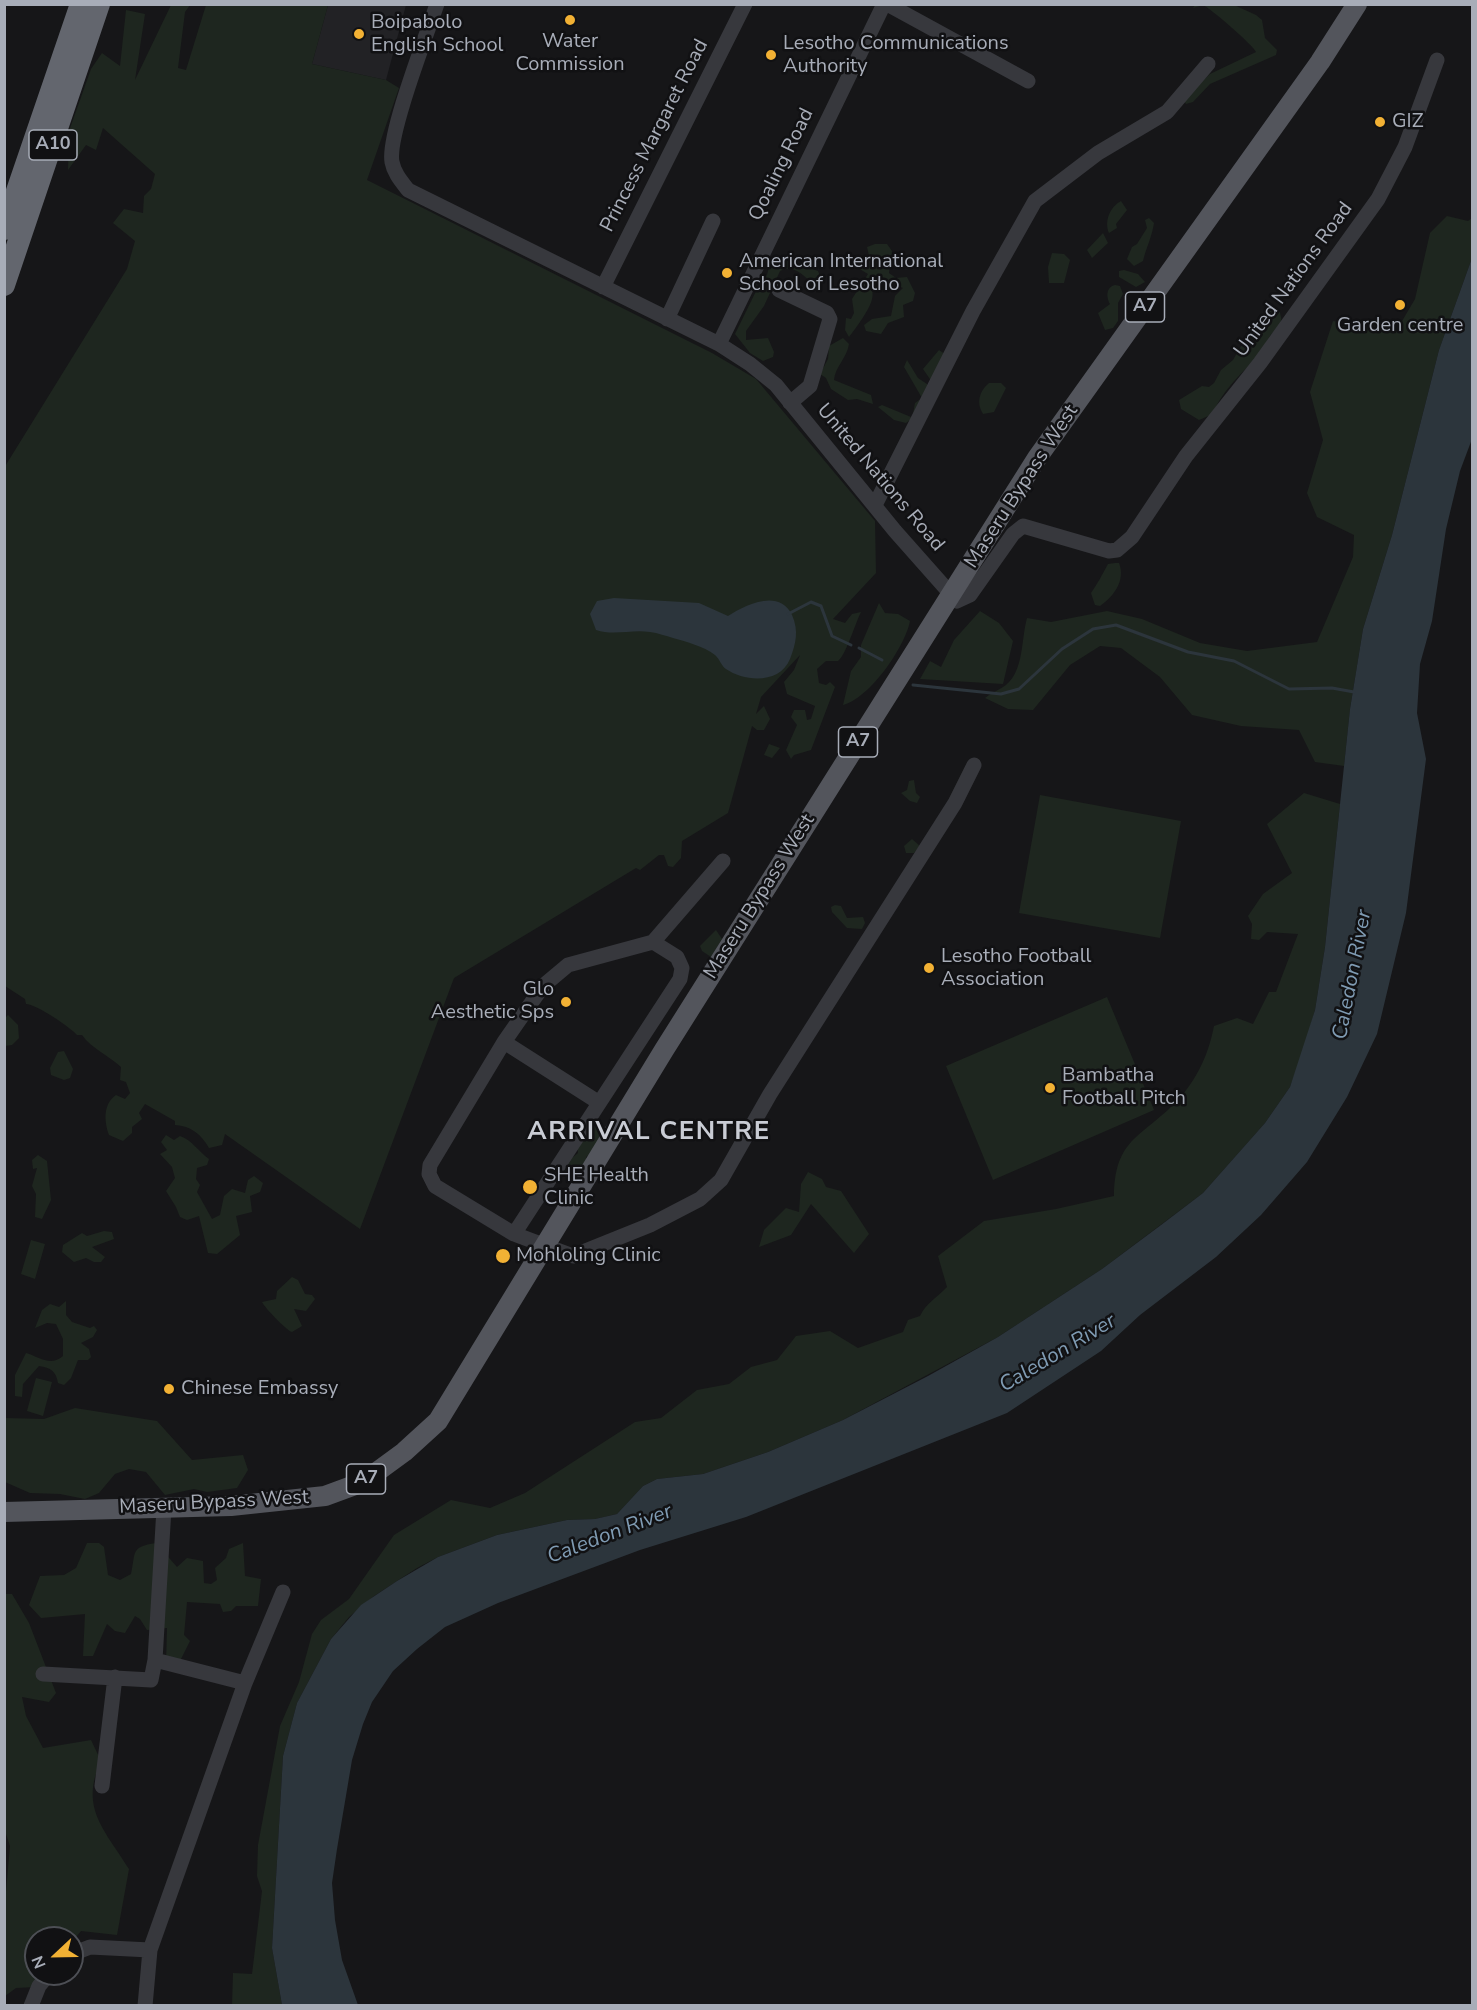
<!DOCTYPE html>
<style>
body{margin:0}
#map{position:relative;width:1477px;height:2010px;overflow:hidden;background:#161618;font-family:"Nunito Sans",sans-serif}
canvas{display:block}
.frame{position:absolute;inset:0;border:6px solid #a8adb8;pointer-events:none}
.north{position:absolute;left:24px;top:1926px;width:60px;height:60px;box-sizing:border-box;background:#111113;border:2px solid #4d4f55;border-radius:50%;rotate:248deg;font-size:16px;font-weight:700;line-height:24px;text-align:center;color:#a8adb8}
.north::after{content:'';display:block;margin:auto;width:21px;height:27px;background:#f2b134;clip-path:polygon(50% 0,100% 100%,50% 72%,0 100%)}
</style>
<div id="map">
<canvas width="1477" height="2010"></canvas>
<div class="frame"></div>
<div class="north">N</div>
</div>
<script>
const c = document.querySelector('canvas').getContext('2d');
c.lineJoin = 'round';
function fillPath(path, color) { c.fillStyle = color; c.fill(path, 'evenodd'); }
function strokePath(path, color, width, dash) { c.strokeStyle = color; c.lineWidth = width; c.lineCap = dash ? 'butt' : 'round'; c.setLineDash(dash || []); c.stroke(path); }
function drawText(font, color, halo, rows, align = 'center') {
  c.font = font + ' "Nunito Sans",sans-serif'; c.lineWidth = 5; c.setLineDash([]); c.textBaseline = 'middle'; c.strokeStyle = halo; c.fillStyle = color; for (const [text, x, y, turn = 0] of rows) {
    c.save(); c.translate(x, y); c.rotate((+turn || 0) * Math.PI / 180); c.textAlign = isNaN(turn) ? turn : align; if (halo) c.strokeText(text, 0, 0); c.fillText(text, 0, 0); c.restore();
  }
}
const built = new Path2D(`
 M328 5H406L386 80 312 64Z`);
const green = new Path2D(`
 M171 5H190L185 12 178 68 186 70 206 5H328L312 64 386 80 399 88 367 180 712 353 756 379 875 521 876 573 833 619 845 623 852 614 861 612C855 624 846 655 838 661H826L817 669 819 683 826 685 830 682 835 687 811 750 794 755 791 759 786 750 797 725 791 717 794 710H805L807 720 811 719 815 706 787 694 784 682 794 670 800 655 761 697 756 714 764 706 770 719 764 730H757L752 726 728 813 682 841 681 858 673 867 668 866 664 855H659L640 870 636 868 454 978 360 1229 225 1134 222 1145 209 1148C201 1134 191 1126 175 1125V1121L145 1104 139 1113 142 1119 132 1127V1133L123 1141 109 1135C104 1121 103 1104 116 1095L125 1099 130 1093 126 1082 120 1080 121 1067C108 1055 92 1049 82 1035H77C70 1027 36 1004 26 1004L25 999 5 986 4 468 127 269 135 241 113 223 124 209 143 213 144 196 151 189 155 174 103 128 96 150 86 145 68 170 69 131 91 69 102 53 120 66 126 10 145 14 135 80Z
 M1195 5H1234L1256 15 1262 20 1265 38 1277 50 1276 55 1210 84 1193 102 1186 104 1183 99 1210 74 1256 52C1253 45 1210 8 1203 5L1193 8Z
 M1121 201 1127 210 1116 224 1117 228 1109 233C1104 221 1110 207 1121 201Z
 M1447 216 1468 221 1472 218V258L1439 350 1392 535 1363 629 1350 709 1344 766 1315 762 1299 730 1241 726 1192 715 1160 677 1121 648 1100 646 1070 665 1033 710 1008 709 985 698C991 693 999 690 1006 685 1024 670 1021 640 1027 618L1051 622 1107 611 1142 619 1200 643 1247 651 1317 642 1353 557 1354 535 1317 517 1307 493 1323 440 1310 392 1333 321 1375 328 1384 325 1395 333 1415 299 1430 233Z
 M1149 218 1154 223C1152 237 1146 248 1143 261L1134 266 1127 259 1132 247 1137 244 1147 228 1145 220Z
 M1103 233 1108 243 1092 258 1087 250Z
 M875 244H887L892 251 889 273 896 278 907 277 915 293 913 301 903 305 904 317 888 323 881 334 866 331 864 325 872 319 891 316 895 296 903 288 879 278 874 280C870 288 874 292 872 299 870 309 856 328 849 337L845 330 846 318 851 319 854 313 852 299 868 274 858 268 857 263 862 260H870L867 247Z
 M1052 253 1064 254 1070 260 1064 283H1049L1048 267Z
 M781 260C797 261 804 266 818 271L820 276 812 283C803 275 793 264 780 271L764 306 746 331V340L768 338 774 352 773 357 763 361 750 353 735 334 762 279 767 275 769 267Z
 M1124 270 1138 274 1145 282 1136 287 1119 277V271Z
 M1115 285 1120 286 1123 294 1118 303V321L1113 328 1105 330 1098 313 1110 304C1106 297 1106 287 1115 285Z
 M1274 308 1280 312C1280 315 1282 318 1281 321 1281 328 1273 331 1270 336 1265 343 1262 354 1255 360 1240 374 1220 394 1213 414L1199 420 1181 409 1179 400 1202 386 1209 387 1214 383 1221 370 1233 360 1245 339 1262 324 1268 312Z
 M843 338 849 344C847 358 835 367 834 380L871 395 873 404 857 399 848 400 831 389 826 378 820 374 828 359 829 346Z
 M939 350 946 355 932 382 923 369Z
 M907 360 918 378 927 384 928 396 913 414 915 403 922 398 904 367Z
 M989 383H1001L1006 388 994 412 983 414C976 403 979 391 989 383Z
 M882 405 911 417 910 420 906 423 894 420 878 407Z
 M1115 563H1119C1126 581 1113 597 1100 606L1095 605 1091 593C1098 583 1102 575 1108 564Z
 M879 603 885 613 898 614 910 621C905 647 870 698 843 705L851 671 861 657V645Z
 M980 611 999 623 1013 641 1003 684 920 679 930 661 941 667 954 640Z
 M769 744 780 748 772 758 764 755Z
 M914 780 916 793 920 797 917 803 910 801 901 793 907 790 909 781Z
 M1304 793 1340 804 1325 947 1315 1010 1303 1052 1290 1087 1265 1123 1203 1193 1102 1269 998 1337 843 1420 768 1452 703 1474 657 1479 643 1486 617 1514 595 1519 567 1520 497 1535 438 1557 417 1568 374 1596 349 1617 331 1639 297 1703 283 1756 272 1948 282 2005 232 2006 233 1973 252 1974 262 1891 257 1876 258 1845 280 1726 299 1682 312 1634 321 1620 349 1599 394 1535 451 1500 490 1508 525 1493 635 1422 661 1418 697 1390 729 1384 751 1367 777 1360 796 1336 830 1331 858 1348 903 1332 908 1320 920 1316C926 1303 937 1298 947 1287L938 1256 984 1221 1056 1209 1114 1196C1115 1142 1137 1139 1171 1107 1195 1084 1208 1057 1214 1026L1237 1018 1253 1024 1269 992H1276L1298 934 1267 932 1259 940 1251 939 1252 924 1248 916 1263 894 1292 873 1267 824Z
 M1040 795 1181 821 1160 938 1019 913Z
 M912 839 920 846 914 853H906L904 846Z
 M835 905 841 906 847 918 863 917 865 923 862 929 847 928 832 912 831 907Z
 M716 930 722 939 711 957 702 951 700 946Z
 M1107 997 1154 1110 993 1180 946 1066Z
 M8 1015 18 1025 19 1038 12 1045 5 1046V1018Z
 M64 1051 73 1069 70 1078 64 1080 51 1075 50 1068 58 1052Z
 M592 1126H598L601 1147 586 1157V1166L572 1178 564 1172 572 1158 578 1153 577 1139Z
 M166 1135 174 1140 180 1136C193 1141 198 1151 209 1159L207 1165 197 1168 196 1179 200 1185 197 1192 212 1219 220 1215 224 1196 232 1189 245 1193 248 1180 254 1176 263 1183 260 1192 250 1196 252 1212 236 1216 240 1235 217 1254 208 1253 199 1216 187 1220 180 1217 176 1207 166 1191 175 1178 172 1167 160 1154 167 1150 161 1142Z
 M38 1155 47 1161 51 1200 42 1219 35 1217 36 1194 32 1186 37 1168 33 1169 32 1160Z
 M808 1172 822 1179 826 1187 841 1191 869 1234 854 1253 811 1204 791 1235 759 1247 764 1230 786 1208 799 1212 801 1184Z
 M104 1231 112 1232 114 1239 92 1247 105 1257 101 1262H94L86 1258 74 1262 62 1252 63 1245 82 1233 87 1236Z
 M31 1240 45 1244 35 1279 21 1274Z
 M292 1277 298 1280 305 1294 312 1295 315 1299 306 1311 294 1309 302 1326 292 1332C286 1330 265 1308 262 1302L276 1299 277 1291Z
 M66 1301V1315L72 1322 90 1328 94 1326 97 1330 93 1337 81 1343 89 1349 91 1357 88 1360H78L71 1378 64 1385 58 1383C56 1371 51 1368 39 1366L23 1384 22 1397 15 1396V1375L26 1353C39 1357 51 1367 63 1356V1339L56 1324 47 1323 35 1328 42 1310 50 1304 59 1307Z
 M36 1378 52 1382 43 1416 27 1411Z
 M75 1408 157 1421 192 1460 243 1455 248 1470 237 1488 207 1492 194 1489 165 1495 146 1472 129 1469 115 1474 99 1493 85 1499 60 1494 30 1493 5 1482V1418L44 1419Z
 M87 1543H99L104 1547 108 1575 120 1580 131 1574C136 1552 130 1547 156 1543L177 1567 187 1558 203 1561 204 1583 211 1584 217 1580 215 1568 226 1558 229 1549 243 1543 245 1576 261 1579 258 1606H236L231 1611 223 1612 220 1604 187 1602 184 1635 190 1641 178 1665 166 1664 167 1628 147 1630 140 1619 135 1616 125 1633 115 1631 107 1624 93 1656H83L85 1614 41 1618 29 1605 40 1576 64 1575 76 1568Z
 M4 1594H12L29 1623 56 1693 49 1702 22 1697 26 1716 43 1748 91 1740 101 1761C79 1808 105 1830 129 1869L117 1935 81 1931 72 1942V1938H36V1974H45L35 1987 16 1988 5 1996 4 1914 10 1846 5 1831Z`);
const water = new Path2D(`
 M1472 258V439L1460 471 1446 529 1432 621 1420 664 1417 713 1426 759 1406 913 1377 1034 1347 1097 1307 1162 1261 1215 1216 1257 1140 1315 1101 1351 1007 1413 746 1517 640 1550 498 1603 445 1627 417 1649 393 1671 372 1702 363 1724 352 1760 337 1849 332 1883 335 1920 342 1960 358 2005H282L272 1948 283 1756 297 1703 331 1639 361 1605 397 1581 438 1557 497 1535 567 1520 595 1519 617 1514 643 1486 657 1479 703 1474 768 1452 843 1420 928 1376 998 1337 1102 1269 1161 1225 1203 1193 1265 1123 1290 1087 1315 1010 1325 947 1350 709 1363 629 1392 535 1439 350Z
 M614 598 699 603 728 616C745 605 779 588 792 615 799 631 796 643 790 659 780 684 745 682 726 669 721 666 720 659 715 655 703 646 687 642 673 638 666 636 658 633 650 632 632 629 614 636 596 630L590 614 597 601Z`);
const stream = new Path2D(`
 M788 614 811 602 821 606 832 636 851 645
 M859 648 882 660
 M913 685 1001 694 1019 689 1062 649 1093 629 1116 625 1188 652 1234 661 1289 689 1332 688 1354 692`);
const minor = new Path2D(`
 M437 4C427 34 387 136 392 162 394 173 401 181 408 190L719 344 750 364 776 385 895 531 957 601 970 595 1013 534 1023 526 1109 551 1117 550 1132 537 1186 456 1260 363 1378 199 1405 147 1437 60
 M887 4 1028 81
 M603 287 745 4
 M779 290 827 313 830 319 810 386 790 403
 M667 319 713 221
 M719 344 884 4
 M875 505 973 311 1035 201 1098 153 1167 112 1208 64
 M723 861 653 942 568 965 543 986 504 1042 430 1165 429 1174 435 1186 514 1234 573 1256 650 1225 700 1199 721 1180 770 1094 955 803 974 765
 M504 1042 598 1102
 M514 1234 680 979 682 968 677 957 653 942
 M155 1660 164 1508
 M43 1674 151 1680 155 1660 245 1683
 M102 1786 115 1677
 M72 1954 90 1947 150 1950
 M31 2006 39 1986 49 1974
 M145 2006 150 1950 245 1683 283 1592`);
const major = new Path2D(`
 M4 1512 231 1506 325 1496 363 1482 404 1452 438 1421 664 1050 1037 458 1320 62 1357 4`);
const highway = new Path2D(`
 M4 229 81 4
 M4 285 99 4`);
const markers = [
 [570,20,6,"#f2b134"],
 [359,34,6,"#f2b134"],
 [771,55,6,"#f2b134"],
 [1380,122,6,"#f2b134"],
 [727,273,6,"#f2b134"],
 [1400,305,6,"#f2b134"],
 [929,968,6,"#f2b134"],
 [566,1002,6,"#f2b134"],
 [1050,1088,6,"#f2b134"],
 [530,1187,8,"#f2b134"],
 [503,1256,8,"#f2b134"],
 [169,1389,6,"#f2b134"]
];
const shields = [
 [53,145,48],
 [1145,307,39],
 [858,742,39],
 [366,1479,39]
];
const shieldNames = [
 ["A10",53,145],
 ["A7",1145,307],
 ["A7",858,742],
 ["A7",366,1479]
];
const poiNames = [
 ["Boipabolo",371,23],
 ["English School",371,46],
 ["Water",570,42,"center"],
 ["Commission",570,65,"center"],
 ["Lesotho Communications",783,44],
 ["Authority",783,67],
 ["GIZ",1392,122],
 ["American International",739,262],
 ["School of Lesotho",739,285],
 ["Garden centre",1400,326,"center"],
 ["Lesotho Football",941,957],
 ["Association",941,980],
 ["Glo",554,990,"right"],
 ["Aesthetic Sps",554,1013,"right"],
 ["Bambatha",1062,1076],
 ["Football Pitch",1062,1099],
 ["SHE Health",544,1176],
 ["Clinic",544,1199],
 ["Mohloling Clinic",516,1256],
 ["Chinese Embassy",181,1389]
];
const streetNames = [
 ["Princess Margaret Road",655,136,-63],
 ["Qoaling Road",782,165,-64],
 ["United Nations Road",1294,280,-54],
 ["United Nations Road",880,478,50],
 ["Maseru Bypass West",1022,487,-57],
 ["Maseru Bypass West",760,897,-58],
 ["Maseru Bypass West",214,1503,-3]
];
const waterNames = [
 ["Caledon River",1353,975,-79],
 ["Caledon River",1058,1354,-31],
 ["Caledon River",610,1535,-21]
];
const districtNames = [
 ["ARRIVAL CENTRE",649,1133]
];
fillPath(built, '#222225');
fillPath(green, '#1e261f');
fillPath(water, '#2c353c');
strokePath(stream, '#2c353c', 3);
strokePath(minor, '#37383d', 15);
strokePath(major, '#53555c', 20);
strokePath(highway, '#63666e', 22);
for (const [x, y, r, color] of markers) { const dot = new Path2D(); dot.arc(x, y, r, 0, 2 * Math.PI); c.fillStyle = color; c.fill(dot); strokePath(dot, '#111113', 2); }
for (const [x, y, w] of shields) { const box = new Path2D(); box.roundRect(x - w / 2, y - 15, w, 30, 4.5); c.fillStyle = '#111113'; c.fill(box); strokePath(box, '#a8adb8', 1.5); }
drawText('bold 18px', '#a8adb8', null, shieldNames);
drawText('20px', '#a8adb8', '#111113', poiNames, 'left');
drawText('20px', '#a8adb8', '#111113', streetNames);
drawText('italic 21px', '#7f9bb3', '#111113', waterNames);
c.letterSpacing = '1.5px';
drawText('bold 26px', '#c9ccd4', '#111113', districtNames);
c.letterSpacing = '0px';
</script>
